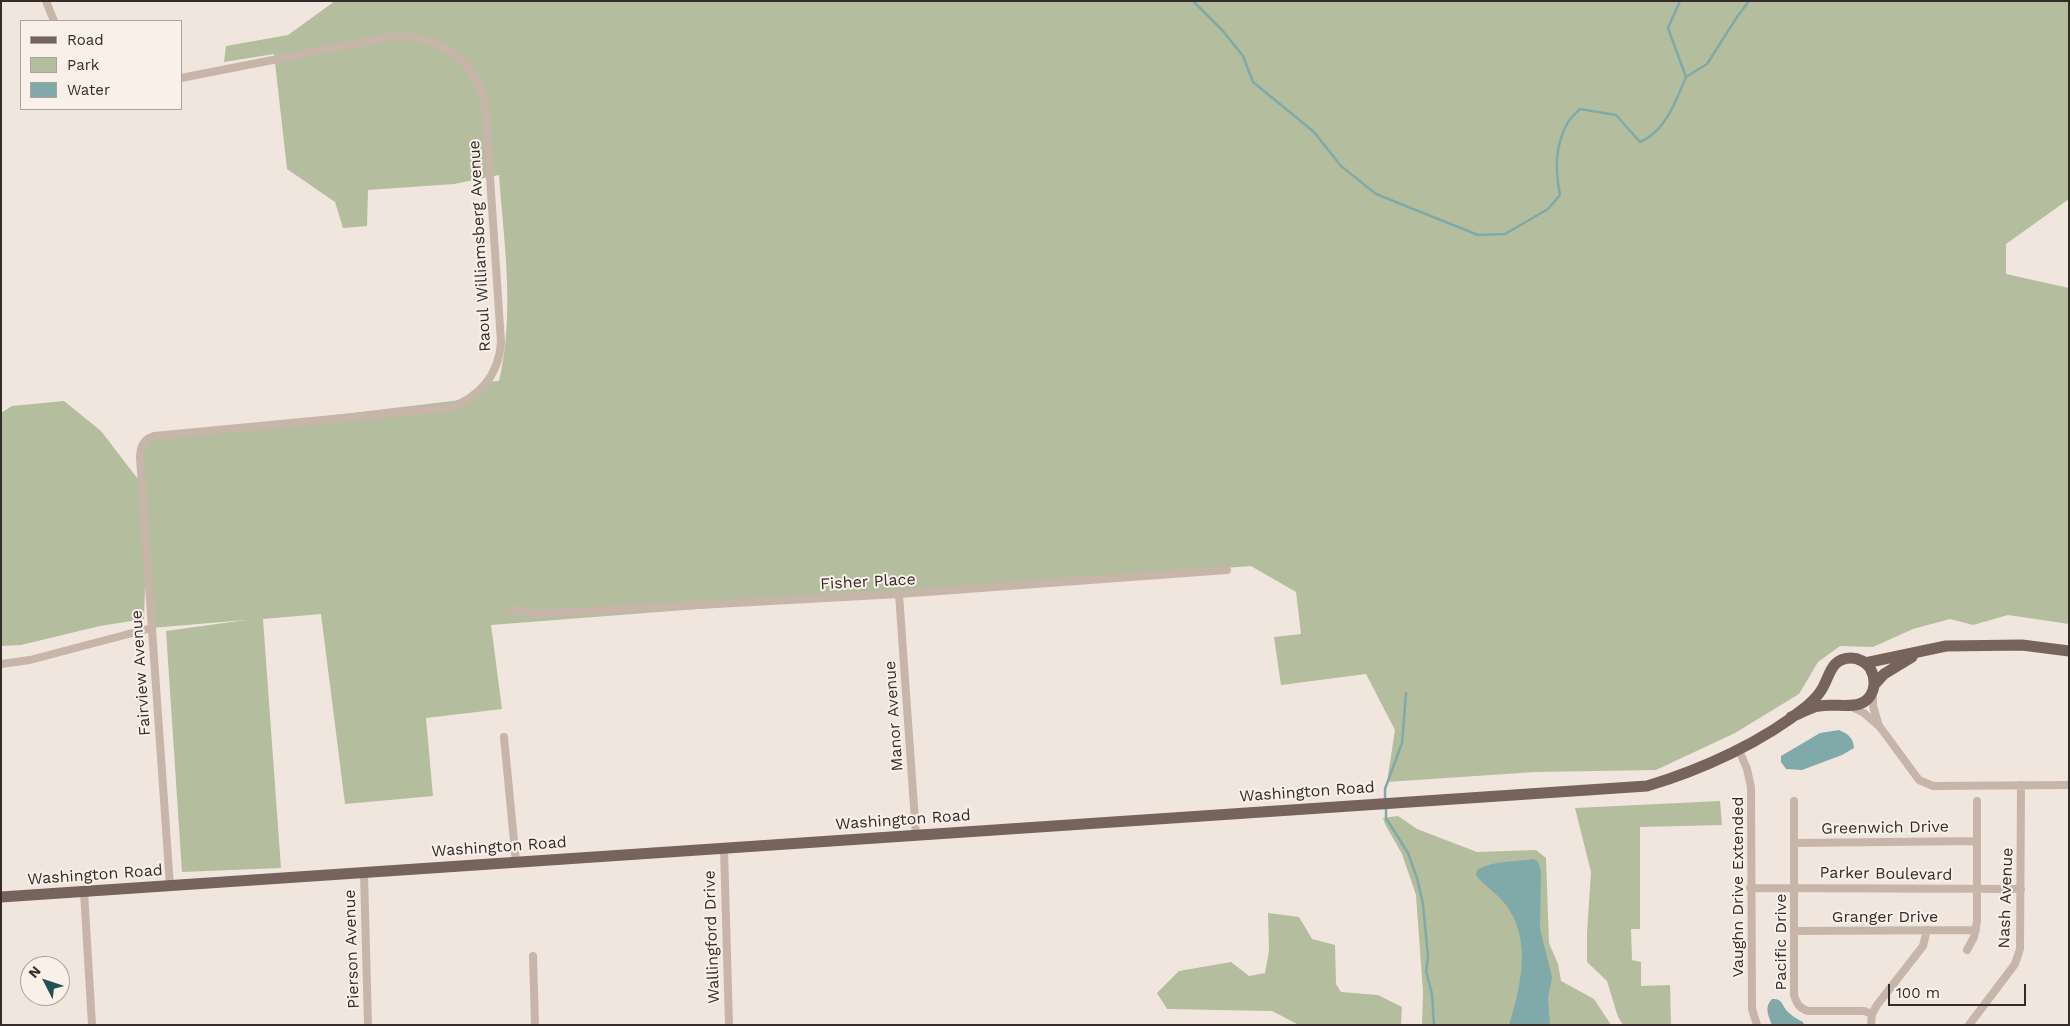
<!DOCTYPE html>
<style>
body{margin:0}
#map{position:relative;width:2070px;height:1026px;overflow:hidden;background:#f0e6dd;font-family:"Work Sans",sans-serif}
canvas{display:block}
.frame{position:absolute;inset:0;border:2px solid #352c29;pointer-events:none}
.legend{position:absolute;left:20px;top:20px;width:162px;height:90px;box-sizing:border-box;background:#f8f0e9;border:1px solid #aaa29c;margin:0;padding:6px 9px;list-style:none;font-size:15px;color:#352c29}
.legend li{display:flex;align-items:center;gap:10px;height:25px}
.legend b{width:25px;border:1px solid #aaa29c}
.north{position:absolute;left:20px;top:956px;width:50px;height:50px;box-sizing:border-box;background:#f8f0e9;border:1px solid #aaa29c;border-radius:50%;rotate:311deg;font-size:14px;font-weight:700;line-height:20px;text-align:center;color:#352c29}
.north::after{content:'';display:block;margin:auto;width:18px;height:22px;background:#235252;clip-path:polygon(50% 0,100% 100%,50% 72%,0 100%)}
.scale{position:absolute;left:1888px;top:984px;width:138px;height:22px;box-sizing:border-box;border:2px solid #352c29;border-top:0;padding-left:6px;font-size:15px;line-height:18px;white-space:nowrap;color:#352c29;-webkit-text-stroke:4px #f8f0e9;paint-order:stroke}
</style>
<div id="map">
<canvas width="2070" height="1026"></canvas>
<div class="frame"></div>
<ul class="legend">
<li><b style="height:6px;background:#75635c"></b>Road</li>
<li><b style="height:14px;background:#b5bd9f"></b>Park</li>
<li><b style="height:14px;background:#7faaa9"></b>Water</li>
</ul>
<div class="north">N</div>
<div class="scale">100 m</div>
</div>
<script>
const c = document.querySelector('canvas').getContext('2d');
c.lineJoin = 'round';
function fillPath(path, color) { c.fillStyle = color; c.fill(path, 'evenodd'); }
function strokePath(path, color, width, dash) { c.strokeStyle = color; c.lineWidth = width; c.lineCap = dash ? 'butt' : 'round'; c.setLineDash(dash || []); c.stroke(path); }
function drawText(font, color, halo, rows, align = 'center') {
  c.font = font + ' "Work Sans",sans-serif'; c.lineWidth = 4; c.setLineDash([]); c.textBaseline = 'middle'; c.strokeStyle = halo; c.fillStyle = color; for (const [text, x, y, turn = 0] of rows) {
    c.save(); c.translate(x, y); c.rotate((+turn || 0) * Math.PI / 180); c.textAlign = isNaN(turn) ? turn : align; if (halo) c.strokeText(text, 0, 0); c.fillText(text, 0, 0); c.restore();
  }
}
const green = new Path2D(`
 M335 1H2069V199L2006 244V274L2069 288V624L2008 615 1973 625 1950 619 1913 629 1873 647 1840 646 1818 662 1799 694 1735 733 1656 770 1535 772 1387 782 1395 730 1366 674 1281 685 1274 637 1301 634 1296 592 1251 566 491 625 502 709 426 718 433 796 345 804 321 614 263 619 281 868 182 872 166 631 246 620 151 628 146 556 144 619 100 626 21 645 1 646V413L12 406 64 401 101 431 141 483 145 441 210 430 469 399 487 382 499 381C515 314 504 243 499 175L454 184 368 190 367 226 343 228 335 202 287 169 274 54 224 62 226 46 288 35Z
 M1720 801 1722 825 1640 827V929H1631L1632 960 1641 962V986L1670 985 1671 1025H1623L1618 1017 1607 981 1587 962V933L1591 872 1575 808Z
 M1398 816 1417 829 1477 852 1536 850 1546 858 1549 943 1558 964 1561 981 1594 999 1611 1025H1422L1423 992 1416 895 1402 854 1385 824 1383 818Z
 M1268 913 1299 917 1312 939 1335 945 1336 984 1341 992 1378 995 1402 1007 1401 1025H1299L1272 1011 1167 1009 1157 993 1179 971 1231 962 1249 976 1265 973 1269 951Z`);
const water = new Path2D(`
 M1839 730C1848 734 1853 737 1854 748L1842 755 1802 770 1786 769 1781 762V756L1820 733Z
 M1534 859 1538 862 1541 871 1540 929 1552 977 1548 999 1550 1025H1509C1521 986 1532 940 1506 905 1497 893 1484 886 1476 875L1477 870C1494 860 1515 862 1534 859Z
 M1772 999C1783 998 1781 1005 1788 1012 1792 1016 1797 1019 1803 1022L1804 1025H1772C1768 1015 1764 1007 1772 999Z`);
const stream = new Path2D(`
 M1193 1 1223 31 1243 56 1253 82 1314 132 1341 166 1376 194 1478 235 1505 234 1548 209 1560 195C1555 172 1555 145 1567 124 1570 118 1576 113 1580 109L1616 115 1640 142C1665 132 1676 101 1686 77L1668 28 1680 1
 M1686 77 1707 64 1737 17 1749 1
 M1385 801V789L1402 743 1406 693
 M1386 806V818L1408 853 1417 878 1423 904 1428 957 1426 971 1432 994 1434 1025`);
const street = new Path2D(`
 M46 1 54 21
 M899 594 916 835
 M511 609 534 614 899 594 1227 570
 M1 664 30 660 151 628
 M1873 693V706L1879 726
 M1852 707 1864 713 1880 727 1919 780 1933 786 2069 785
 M504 737 516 862
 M1739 750 1747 769 1751 787 1752 1009 1757 1025
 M1794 801V995C1797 1004 1799 1008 1808 1011H1864L1872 1014
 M1794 843 1977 841
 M724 848 729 1025
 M364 873 368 1025
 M170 886 140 458C140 448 143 439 154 436L449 408C479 398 499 375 501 342L485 102C472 58 439 36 395 36L181 78
 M1750 888 2021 889
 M84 892 92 1025
 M1794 931 1976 930
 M1967 950 1974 937 1977 921V801
 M533 956 535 1025
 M1871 1025 1872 1014 1877 1005 1923 946 1927 930
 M1969 1025 2015 964 2020 949 2021 785`);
const primary = new Path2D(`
 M1865 663 1946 646 2022 645 2069 651
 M1874 685 1884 674 1912 657
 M1 897 1647 786C1701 770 1763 742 1807 706 1811 702 1817 697 1820 692 1830 679 1829 658 1851 658 1858 658 1866 662 1870 668 1874 675 1875 683 1873 690 1865 714 1838 702 1819 706 1810 707 1800 714 1791 717`);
const streetNames = [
 ["Raoul Williamsberg Avenue",480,246,-93],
 ["Fisher Place",868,582,-3],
 ["Fairview Avenue",141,673,-94],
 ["Manor Avenue",894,716,-94],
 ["Washington Road",1307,792,-4],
 ["Washington Road",903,820,-4],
 ["Greenwich Drive",1885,828,-1],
 ["Washington Road",499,847,-4],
 ["Parker Boulevard",1886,874,1],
 ["Washington Road",95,875,-4],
 ["Vaughn Drive Extended",1738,887,-90],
 ["Nash Avenue",2006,898,-88],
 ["Granger Drive",1885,917],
 ["Wallingford Drive",712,937,-92],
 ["Pacific Drive",1781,942,-90],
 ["Pierson Avenue",352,949,-92]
];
fillPath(green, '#b5bd9f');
fillPath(water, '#7faaa9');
strokePath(stream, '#7faaa9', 2.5);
strokePath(street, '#c7b5aa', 8);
strokePath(primary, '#75635c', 11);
drawText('16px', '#352c29', '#f8f0e9', streetNames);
</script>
